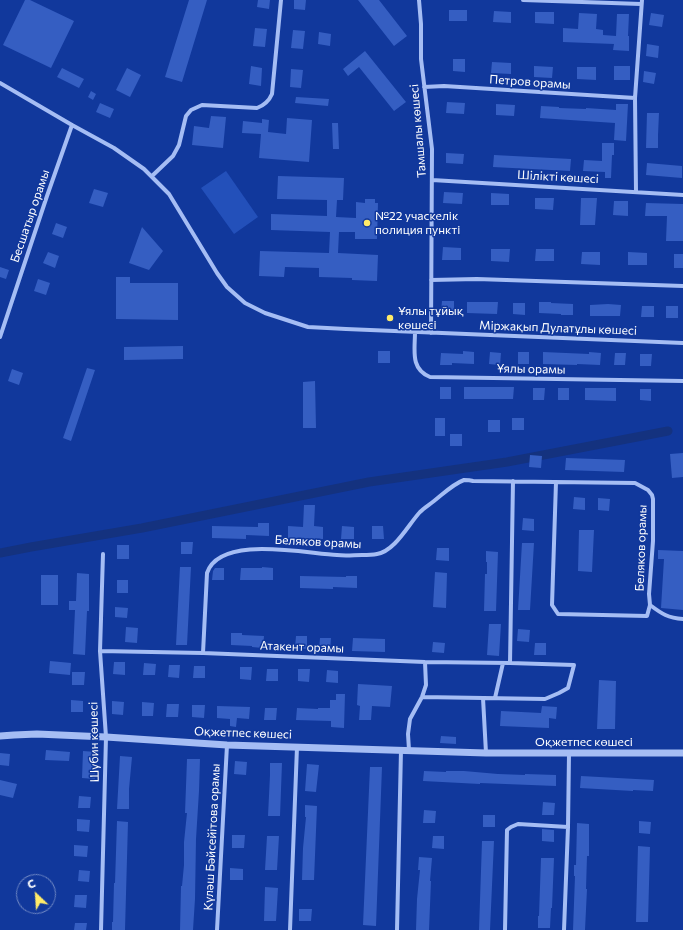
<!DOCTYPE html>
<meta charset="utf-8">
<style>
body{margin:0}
#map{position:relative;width:683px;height:930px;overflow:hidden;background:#11389c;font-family:Commissioner,sans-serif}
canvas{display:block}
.north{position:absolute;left:16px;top:874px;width:40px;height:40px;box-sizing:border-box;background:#11389c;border:1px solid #7088c4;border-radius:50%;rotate:335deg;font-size:11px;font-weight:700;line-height:16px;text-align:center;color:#fff}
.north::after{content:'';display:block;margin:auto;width:14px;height:18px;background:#ffeb68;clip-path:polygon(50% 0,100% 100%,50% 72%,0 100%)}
</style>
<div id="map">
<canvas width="683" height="930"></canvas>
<div class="north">С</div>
</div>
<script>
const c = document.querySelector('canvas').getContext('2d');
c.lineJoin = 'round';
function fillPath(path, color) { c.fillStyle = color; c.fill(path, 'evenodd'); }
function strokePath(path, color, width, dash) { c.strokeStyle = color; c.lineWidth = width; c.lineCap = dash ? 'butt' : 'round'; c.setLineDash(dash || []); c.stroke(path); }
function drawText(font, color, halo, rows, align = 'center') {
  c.font = font + ' Commissioner,sans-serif'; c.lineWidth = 3; c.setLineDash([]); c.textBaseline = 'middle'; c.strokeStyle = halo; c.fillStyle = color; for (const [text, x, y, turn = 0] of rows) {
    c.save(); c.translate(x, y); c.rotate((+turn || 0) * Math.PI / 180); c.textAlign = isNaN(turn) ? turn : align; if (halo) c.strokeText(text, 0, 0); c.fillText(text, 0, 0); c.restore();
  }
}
const green = new Path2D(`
 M226 171 258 217 234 234 201 188Z`);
const canal = new Path2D(`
 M0 553 31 547 142 528 369 482 507 462 668 431`);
const building = new Path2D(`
 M25 0H30L74 21 51 68 3 45Z
 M189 0H207L182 82 165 77Z
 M258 0H270L269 9 257 7Z
 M294 0H306L305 10 294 9Z
 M358 0H379L407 36 394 46Z
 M449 10H467V21H449Z
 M494 11 511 12V23L493 22Z
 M535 12H554V24L535 23Z
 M579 13 597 14 596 29 603 30V35L616 36 617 14H629L628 36H629V51L613 50 614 44 563 42V28L578 29Z
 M651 13 664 15 662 27 649 25Z
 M255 28 267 29 265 47 253 46Z
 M293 30 305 31 303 49 291 48Z
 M319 32 331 34 330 46 318 44Z
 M647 44 659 46 658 58 646 56Z
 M365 51 406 102 394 111 359 67 348 76 343 69Z
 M453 59H465V72L453 71Z
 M492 62 511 63V74L491 73Z
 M251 66 262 68 261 86 249 84Z
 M534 66 553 67 552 78 534 77Z
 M614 66H630V80H614Z
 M577 67H596V80L577 79Z
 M62 68 84 79 79 88 57 77Z
 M127 68 141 75 130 97 116 90Z
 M291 69 303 70 301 88 290 87Z
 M644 71 656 73 654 84 643 82Z
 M91 91 96 94 93 100 88 97Z
 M296 97 329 99 328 106 295 103Z
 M447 102 465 103 464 114 446 113Z
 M100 103 114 109 110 118 96 112Z
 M496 104 515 105 514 116 496 115Z
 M616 104H628L626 141 614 140 615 123 540 118 541 106 559 107V108L586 109V108L616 110Z
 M647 113H659L658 135V148H646Z
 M211 116 226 117 223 148 192 145 194 126 209 128Z
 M287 118 312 120 309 162 259 158 261 134 242 133 243 121 262 123V119L269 120 268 132 286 134Z
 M332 123H338L339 149H333Z
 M602 143H614V155H612L611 178H605V172L583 171 584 160 602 161Z
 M446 153 464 154 463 164 446 163Z
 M494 155 571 159 570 171 493 167Z
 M647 163 682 166V178L646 175Z
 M278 176 344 178 343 200H337L336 217 356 218V202L365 203V199H375V203H378L377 239H355V232H339L338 253 378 255 377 281 352 280V278L319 277V268L285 267 284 277 259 276 260 251 329 253 330 232 271 230V214L327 216V200L277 199Z
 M94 189 108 193 103 207 89 203Z
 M444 192 463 193 462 204 443 203Z
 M491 193 509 194V205H491Z
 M535 198H554L553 210 535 209Z
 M581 198H597L595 225H580Z
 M614 201H628V216L613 215Z
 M646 203 683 204V241H666L667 216H645Z
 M56 223 67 227 63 238 52 234Z
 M142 227 163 251 149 270 129 263Z
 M443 247 461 248V260H442Z
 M491 249H510L509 262 491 261Z
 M536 249H554V261H535Z
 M48 252 59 256 55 268 43 263Z
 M582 252H600V265L581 264Z
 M628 252 647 253V265H628Z
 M674 254H683V268H674Z
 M0 267 9 270 6 279 0 277Z
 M116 277H130V283H178V320L116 319Z
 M38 279 50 283 46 295 34 291Z
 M442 301H454V312H441Z
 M467 302H498L497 314 467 313Z
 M539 302H551V303L573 304V315H561V314L539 313Z
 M513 303H525V315L513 314Z
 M608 304 621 305 620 316H590V305Z
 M642 306H654V317H641Z
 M666 306H678V318H666Z
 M183 346V359L124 360V347Z
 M378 351H390V363H378Z
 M463 351 474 352V364L452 363V365H440L441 353 463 354Z
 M490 352 501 353 500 365 489 364Z
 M518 352H529V364H518Z
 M543 352 589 354V352L601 353 600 365 577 364V365L543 364Z
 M615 353H626L625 365H614Z
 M640 354H652L651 366H640Z
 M87 368 95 370 71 441 63 438Z
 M12 369 23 373 19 385 8 381Z
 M315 381 316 428H303V382Z
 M440 387H451V399H440Z
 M464 387H514L513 399H464Z
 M533 388H545L544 400H533Z
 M558 388H569V400H558Z
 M585 388H616V401L585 400Z
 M640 389H651V401L640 400Z
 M435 418H445V436H435Z
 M512 418H524V430H512Z
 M488 420H500V432H488Z
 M450 434H462V446H450Z
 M683 453V477L672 478 670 454Z
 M530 455 542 456 541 468 529 467Z
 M566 458 625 460 624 472 565 470Z
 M574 497 585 498V510L573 509Z
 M598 498 610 499 609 511 598 510Z
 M304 505H315L314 526 323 527V539L288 538V526L303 527Z
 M523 518 534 519V531L522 530Z
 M258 523H269V536L246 535V539L212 538V526L258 527Z
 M342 526 354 527V539H341Z
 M372 526H383L384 539H372Z
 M579 530H594L592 572 578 571Z
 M181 542H193L192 554H181Z
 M522 543H534L530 610H518Z
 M117 545H129V559H117Z
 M437 548H449V561L436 560Z
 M658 550 683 551V610L661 608 664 559H658Z
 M486 551 498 552 496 611H484L485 574H487V562H486Z
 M180 567H191L187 645H176Z
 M262 567 273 568V580H240L241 568H262Z
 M215 568H224V580H212L213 571Z
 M435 572 447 573 446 608 433 607Z
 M77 573 89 574V611H87L85 655 73 654 75 610H69V601H76Z
 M41 575H58V605H41Z
 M300 576 346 577V576H357V588L333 587V589L300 588Z
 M117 580H128V593H117Z
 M115 607 128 608 127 618 115 617Z
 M489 624H501L499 656 487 655Z
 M126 627 138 628 137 643 125 642Z
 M518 629 530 630 529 642 517 641Z
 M231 633H242V635L264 636 263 648 252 647V646L231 645Z
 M296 636H307V649L295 648Z
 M320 638H331L330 651 319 650Z
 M353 638 385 639V652L352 651Z
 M433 642 445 643 444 653 432 652Z
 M535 643H546V655H534Z
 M50 661 71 663 70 675 49 673Z
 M114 662H125V675L113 674Z
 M144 663 156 664 155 675H143Z
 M169 665H180L179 678 168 677Z
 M194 666H205V678H193Z
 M240 667H252L251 680 240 679Z
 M267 669H278V681H266Z
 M298 669H310L309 682 298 681Z
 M327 670 338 671V683L326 682Z
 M72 672H85L84 685H72Z
 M599 680 616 681 615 729H597Z
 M358 684 392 686 390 707 372 706 371 720H359L360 706 357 705Z
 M336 694H345L344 728 331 727V721L296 720 297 708 318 709V708H330V700H336Z
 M71 700 83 701V712H71Z
 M112 701 124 702 123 715 112 714Z
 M142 702 154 703 153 716H142Z
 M167 704H179L178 717H166Z
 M192 705H205L204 718 192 717Z
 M217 706 250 707 249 719 237 718 236 727 230 726V719L217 718Z
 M542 706 557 707 556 719 549 718V728L500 726 501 711 541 713Z
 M265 708H277L276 720H264Z
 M441 736 456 737V744L440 743Z
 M46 750 70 752 69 761 45 760Z
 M83 751 96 752 95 779 82 778Z
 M0 753 10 754 9 766 0 765Z
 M120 756 132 757 129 789V809H117Z
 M187 759H200L199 791 196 839 195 899 193 930H180L181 886H182L184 865V842L187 813H185Z
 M235 761 247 762 246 775 234 774Z
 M270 763H282L280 816H268L270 775Z
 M307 764 319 765 316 792 305 791Z
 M370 767H382L376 926 363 925Z
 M424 771 446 772V771H464L498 774 525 775V774L556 775V786L480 783V784L423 781Z
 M581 776 654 780 653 791 633 790V791L580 788Z
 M0 780 17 784 13 798 0 795Z
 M79 796 91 797 90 808H78Z
 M543 802 555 803 554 815H542Z
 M305 805 317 806 314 880H302L303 848 306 817H305Z
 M424 810 436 811 435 823H423Z
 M483 815H495V827H483Z
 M77 819 90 820 89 832 77 831Z
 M117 821 128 822 125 930H112V922H113L114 883H115Z
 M639 821 651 822 650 834 639 833Z
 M577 823 589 824V856H587L586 889H587L585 930H573L575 876H574V865H576Z
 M542 829 554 830V842L542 841Z
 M232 835H245L244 848H232Z
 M267 836H279L277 870H265Z
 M433 836H444V849L432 848Z
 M482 841H494L490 930H479Z
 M74 845 88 846 87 857 74 856Z
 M638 846 650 847 648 922H636Z
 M419 857 432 858 430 881H431L429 930H416L417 899 420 870H418Z
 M541 858H554L552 908H551L550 928H538V916H539Z
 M230 868 243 869V880H230Z
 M79 870 90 871 89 882 78 881Z
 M265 887 278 888 276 921H264Z
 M75 895H87L86 908 74 907Z
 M299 909H312L311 921H299Z
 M75 923H87L86 930H74Z`);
const minor = new Path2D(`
 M419 0 421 24V59L432 149 431 333
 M523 0 641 4
 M0 83 72 125 114 148 144 169 169 194 217 273 227 287 245 303 265 313 308 327 346 329 683 343
 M424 87 444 86 635 98
 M152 176 173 156 179 145 186 116 191 110 202 105 257 108C265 105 269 101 272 94L281 0
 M432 180 683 195
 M636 192 635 98 642 0
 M431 280 477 279 683 286
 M415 332C415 350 410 369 430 377L683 381
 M0 337 47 196 72 125
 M650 605C662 614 668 618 683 619
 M100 651 203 653 425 662 510 663 574 665 568 688 559 693 545 699 422 697
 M203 653 207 573C220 534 307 554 337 555 346 556 354 555 362 555 367 555 372 555 377 554 395 551 408 525 420 512 424 508 429 505 434 501 443 494 453 484 464 480 467 480 470 480 473 481L635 483 648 490 652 495 653 499V541L649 594 650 605 647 616 558 614 552 605 556 482
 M510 663 513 481
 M483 698 486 753
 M495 698 503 663
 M409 750 408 734 410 719 422 697 426 685 425 662
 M101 930 106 737 100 651 103 554
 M217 930 227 745
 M290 930 297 747
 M397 930 401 750
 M505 930 507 830 511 827 518 824 568 827
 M564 930 568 827 569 754`);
const tertiary = new Path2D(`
 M0 736 14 735 37 734 106 737 227 745 486 753H683`);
const markers = [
 [367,223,4,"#ffeb68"],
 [390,318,4,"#ffeb68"]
];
const streetNames = [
 ["Петров орамы",530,82,4],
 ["Тамшалы көшесі",418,131,-95],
 ["Шілікті көшесі",558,177,3],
 ["Бесшатыр орамы",30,216,-71],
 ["Міржақып Дулатұлы көшесі",558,328,2],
 ["Ұялы орамы",531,369,1],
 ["Беляков орамы",318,542,3],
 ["Беляков орамы",641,548,-88],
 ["Атакент орамы",302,647,2],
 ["Оқжетпес көшесі",243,733,2],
 ["Шубин көшесі",94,742,-91],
 ["Оқжетпес көшесі",584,742],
 ["Күләш Бәйсейітова орамы",212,837,-87]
];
const poiNames = [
 ["№22 учаскелік",375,216],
 ["полиция пункті",375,230],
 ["Ұялы тұйық",398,311],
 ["көшесі",398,325]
];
fillPath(green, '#2350ba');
strokePath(canal, '#14327f', 9);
fillPath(building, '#355ec2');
strokePath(minor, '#a5bdf4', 4);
strokePath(tertiary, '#a5bdf4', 7);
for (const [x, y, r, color] of markers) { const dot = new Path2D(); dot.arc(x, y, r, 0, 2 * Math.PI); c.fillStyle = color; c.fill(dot); strokePath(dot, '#11389c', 1.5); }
drawText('12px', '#fff', '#11389c', streetNames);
drawText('12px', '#fff', '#11389c', poiNames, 'left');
</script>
